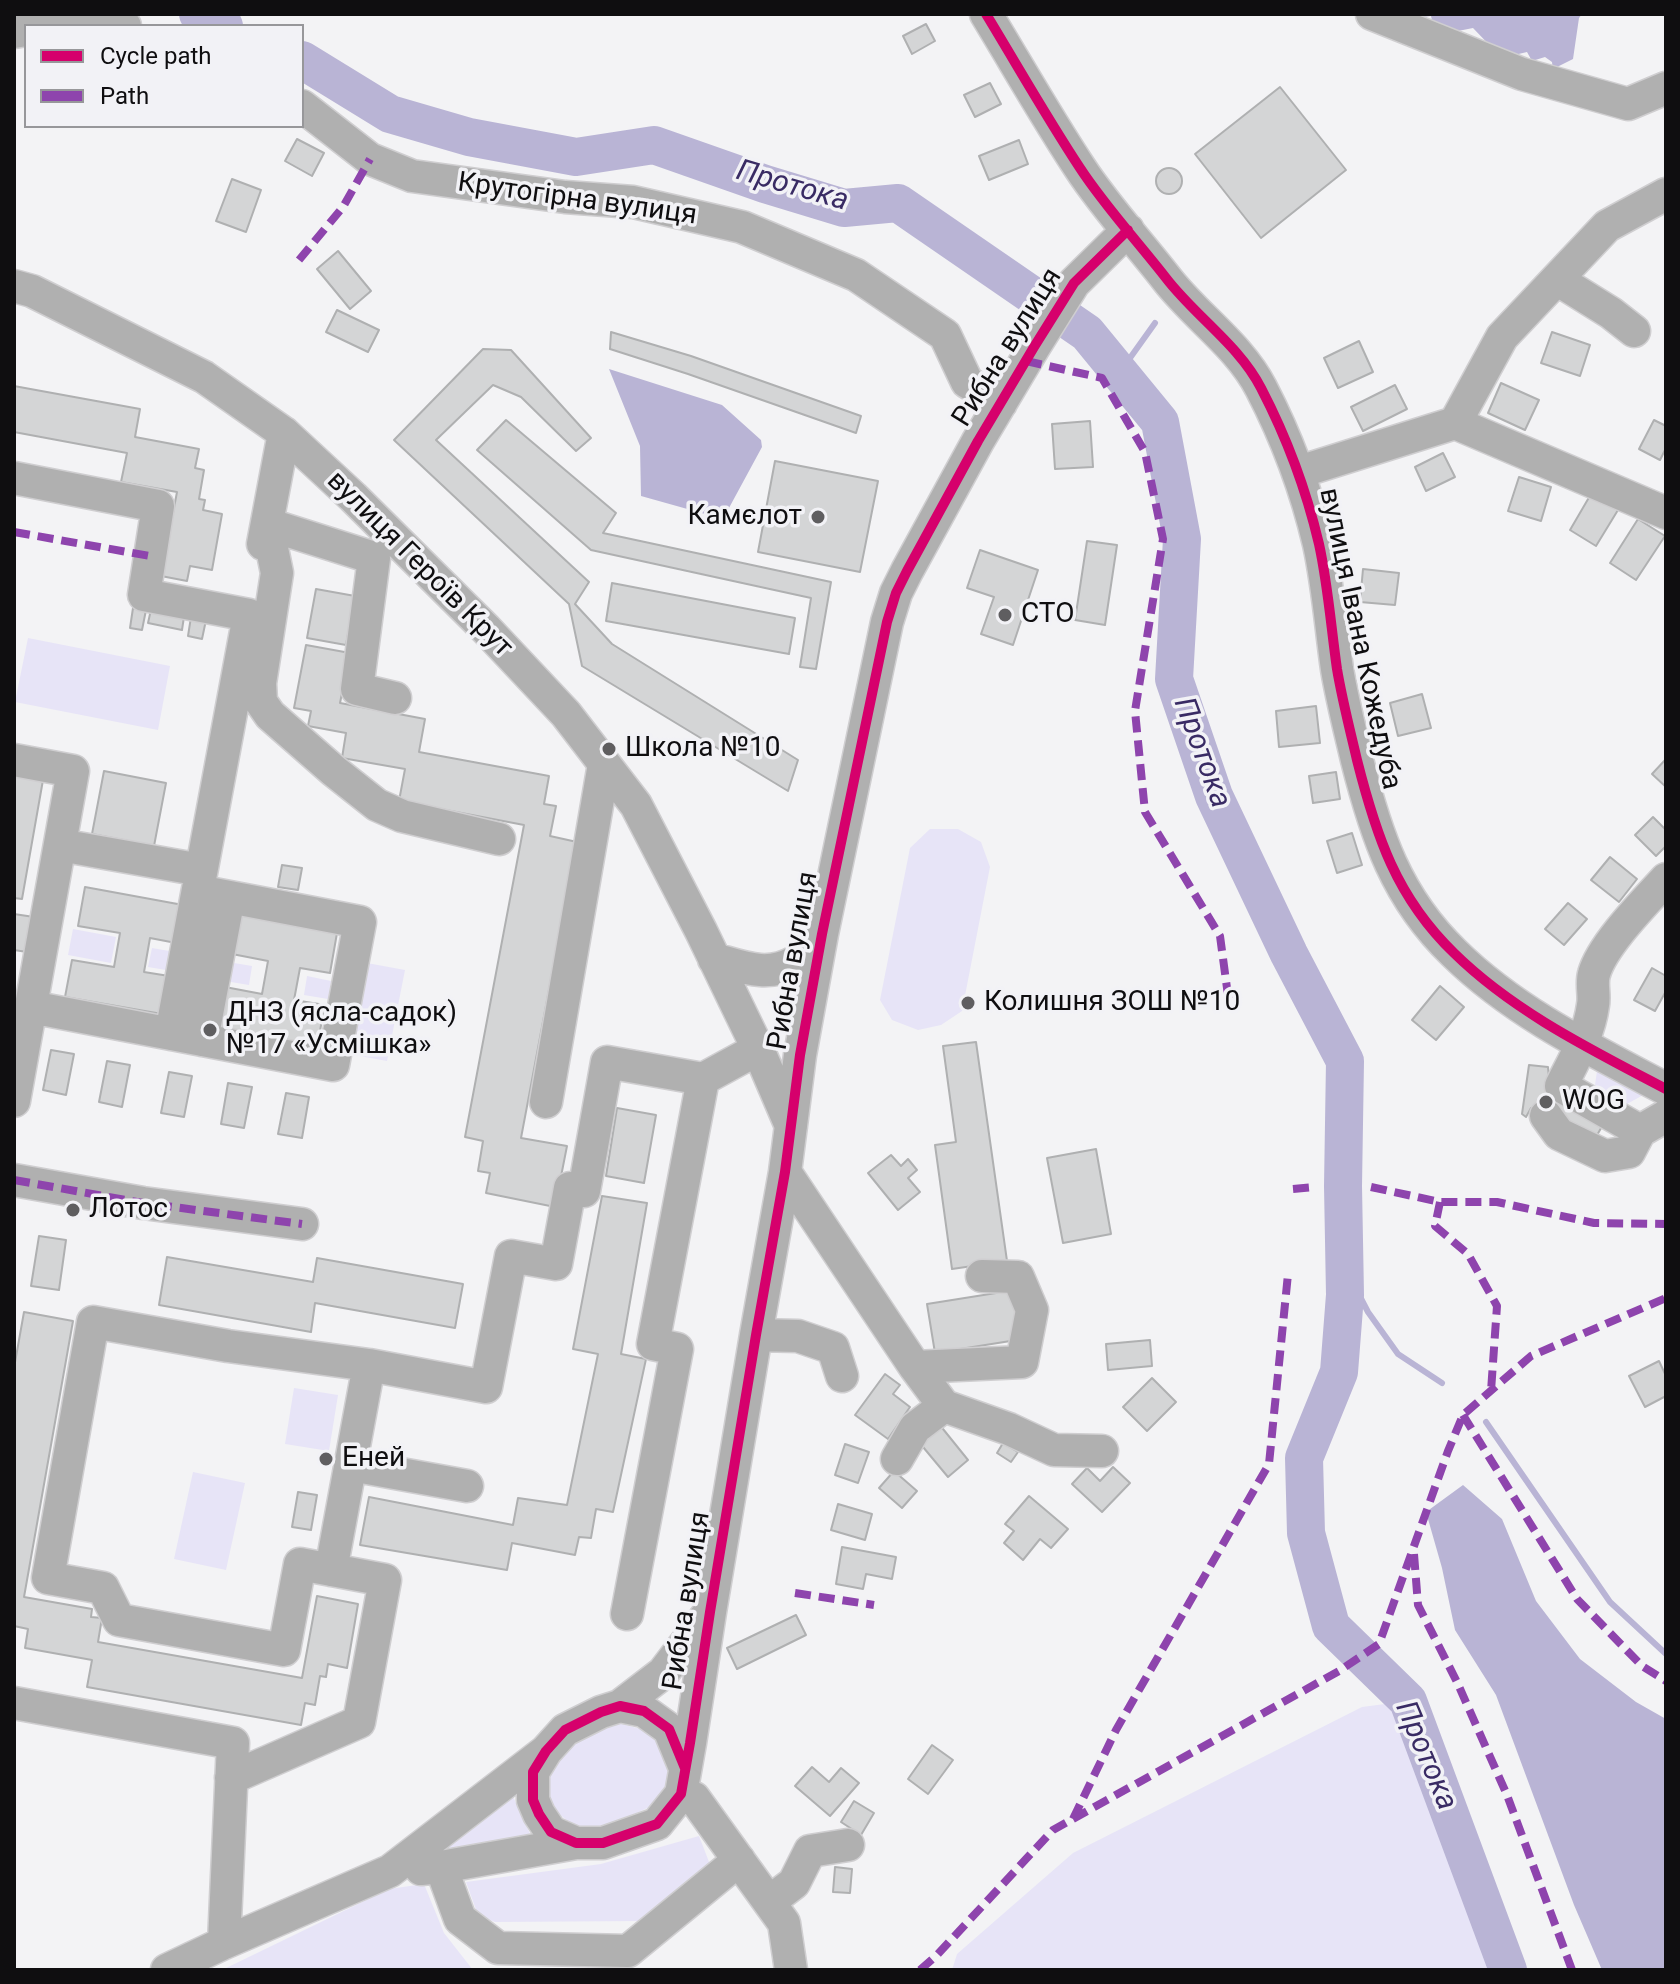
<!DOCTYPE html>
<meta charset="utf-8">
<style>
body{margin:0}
#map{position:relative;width:1680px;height:1984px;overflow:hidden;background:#f3f3f5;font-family:Roboto,sans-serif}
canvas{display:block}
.frame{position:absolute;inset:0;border:16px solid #0f0e10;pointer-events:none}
.legend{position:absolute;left:24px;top:24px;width:280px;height:104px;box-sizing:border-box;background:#f2f2f6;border:2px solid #97979a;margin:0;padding:10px 14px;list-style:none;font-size:24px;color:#0f0e10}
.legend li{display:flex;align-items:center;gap:16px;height:40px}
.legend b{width:40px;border:2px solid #97979a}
</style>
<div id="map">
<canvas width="1680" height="1984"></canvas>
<div class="frame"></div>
<ul class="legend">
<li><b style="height:10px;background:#d6006c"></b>Cycle path</li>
<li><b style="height:10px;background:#8e44ad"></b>Path</li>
</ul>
</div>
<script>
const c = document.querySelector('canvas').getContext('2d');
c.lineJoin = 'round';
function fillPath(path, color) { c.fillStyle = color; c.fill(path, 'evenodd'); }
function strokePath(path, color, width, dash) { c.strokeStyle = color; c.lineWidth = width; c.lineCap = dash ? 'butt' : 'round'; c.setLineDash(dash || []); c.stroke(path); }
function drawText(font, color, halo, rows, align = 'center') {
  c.font = font + ' Roboto,sans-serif'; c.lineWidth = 7; c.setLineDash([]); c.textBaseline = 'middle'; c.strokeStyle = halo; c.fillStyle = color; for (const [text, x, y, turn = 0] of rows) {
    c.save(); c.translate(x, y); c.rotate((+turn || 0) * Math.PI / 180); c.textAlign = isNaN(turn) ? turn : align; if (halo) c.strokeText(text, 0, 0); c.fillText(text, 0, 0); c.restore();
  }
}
const green = new Path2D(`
 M28 638 170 666 158 730 15 702Z
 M930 829H958L981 842 990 867 962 1011 941 1025 918 1030 892 1020 880 1000 910 848Z
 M73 929 116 937 111 963 68 955Z
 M152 948 175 952 172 971 148 967Z
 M228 962 252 966 249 985 225 981Z
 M367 963 405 970 387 1061 349 1054Z
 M307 976 331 981 328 999 304 995Z
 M1598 1064 1645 1094 1627 1104 1595 1085Z
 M294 1388 338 1395 329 1451 285 1444Z
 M193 1472 245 1483 226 1570 174 1559Z
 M1408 1701 1508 1970H952L957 1954 1073 1853 1362 1707Z
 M618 1723 652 1732 668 1757 669 1781 656 1804 606 1827 585 1829 571 1824 558 1813 548 1796 547 1773 556 1755 586 1734Z
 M511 1792 532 1838 437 1854Z
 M699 1836 711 1867 641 1921 495 1922 478 1915 466 1882 601 1864Z
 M424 1884 444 1933 473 1970H222L389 1889Z`);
const water = new Path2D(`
 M1405 14H1582L1579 18 1573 59 1559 66 1553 71 1552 62 1545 57 1532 61 1527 52 1506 57 1497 53 1473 28 1453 32 1433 25 1431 16 1413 18Z
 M609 369 722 405 761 440 762 447 723 519 641 496 640 446Z
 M1463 1485 1502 1519 1536 1601 1580 1659 1636 1702 1666 1719V1970H1602L1574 1905 1496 1695 1455 1630 1442 1568 1426 1512Z`);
const stream = new Path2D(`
 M1120 372 1155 323
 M1345 1268 1368 1312 1398 1354 1442 1383
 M1486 1422 1610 1602 1666 1654`);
const river = new Path2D(`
 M198 14 224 26
 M302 60 390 114 469 137 576 157 654 145 765 184 844 208 898 203 1087 333 1160 422 1182 539 1174 679 1214 796 1289 954 1345 1061 1343 1186 1345 1295 1339 1372 1304 1458 1306 1533 1331 1626 1408 1701 1508 1970`);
const building = new Path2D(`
 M926 24 935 41 912 54 903 36Z
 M990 83 1001 104 975 117 964 95Z
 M1280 87 1346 170 1261 238 1195 154Z
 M297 139 324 153 312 176 285 161Z
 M1019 140 1028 164 989 180 979 156Z
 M1156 181a13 13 0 1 1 26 0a13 13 0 1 1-26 0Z
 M232 179 261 190 246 232 216 221Z
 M338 251 371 291 350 309 317 269Z
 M337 310 379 330 368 352 326 332Z
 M611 332 691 356 861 416 856 433 688 374 610 349Z
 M1552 332 1590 345 1580 376 1541 363Z
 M1359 341 1373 372 1338 388 1324 358Z
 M483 349 511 350 591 438 576 451 521 397 493 385 436 440 589 582 575 604 612 644 798 760 788 791 582 666 569 604 394 440Z
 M1501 383 1539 400 1525 430 1488 413Z
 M1395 385 1407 409 1363 431 1351 407Z
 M14 386 140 409 135 437 199 449 195 468 204 470 199 499 205 500 203 510 222 514 212 570 190 566 187 581 161 576 177 492 121 482 127 453 14 432Z
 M506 420 616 513 603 533 831 582 816 669 800 667 811 598 591 550 477 450Z
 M1654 420 1666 426V448L1660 460 1639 449Z
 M1090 421 1093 467 1055 469 1052 424Z
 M1443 453 1455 477 1426 491 1415 467Z
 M775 461 878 481 860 572 758 552Z
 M1519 477 1551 487 1541 521 1508 511Z
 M1591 494 1618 510 1596 546 1570 530Z
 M1638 519 1665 536 1636 580 1610 563Z
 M1087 541 1117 545 1105 625 1075 620Z
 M980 550 1038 570 1013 645 981 634 994 597 967 588Z
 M1363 569 1399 573 1395 605 1360 602Z
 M612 583 795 618 789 654 606 621Z
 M316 589 355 596 346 645 307 638Z
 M152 605 185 610 182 630 148 623Z
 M133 608 146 610 142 630 130 628Z
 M191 617 206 620 202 639 188 636Z
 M306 645 350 653 340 703 425 719 419 752 549 776 544 804 556 806 550 836 577 842 521 1138 567 1146 555 1207 486 1193 490 1173 478 1171 483 1141 465 1137 524 825 399 801 405 769 342 758 346 733 308 726 311 711 294 708Z
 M1422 694 1431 728 1398 736 1390 703Z
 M1316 706 1320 743 1279 747 1276 711Z
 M1666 759V787L1652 774Z
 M104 771 166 783 154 846 92 834Z
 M1336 772 1340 799 1313 803 1309 776Z
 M14 775 43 780 22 899 14 898Z
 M1653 817 1666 830V846L1656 856 1635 835Z
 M1352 833 1362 865 1337 873 1327 841Z
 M1610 857 1637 879 1619 902 1591 880Z
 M282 865 302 868 298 890 278 887Z
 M85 887 183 905 176 943 150 938 144 972 169 976 162 1014 65 997 72 960 114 967 120 933 78 926Z
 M1568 903 1587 919 1564 945 1545 929Z
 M14 914 34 917 27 952 14 950Z
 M239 914 337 933 330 973 300 968 294 1000 325 1005 317 1046 217 1028 225 987 262 994 268 961 232 954Z
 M1652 968 1666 976V991L1655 1011 1634 1000Z
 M1440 986 1464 1007 1436 1040 1412 1020Z
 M976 1042 1007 1261 952 1269 935 1145 956 1142 943 1046Z
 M51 1050 74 1054 66 1095 43 1090Z
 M107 1061 130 1065 122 1107 99 1102Z
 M1529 1065 1548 1067 1550 1091 1604 1123 1593 1142 1531 1108 1526 1117 1522 1114Z
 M169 1072 192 1076 184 1117 161 1113Z
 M228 1083 252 1087 244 1128 221 1124Z
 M286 1093 309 1097 302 1138 278 1134Z
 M617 1108 656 1115 644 1183 606 1176Z
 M1096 1149 1111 1234 1063 1243 1047 1158Z
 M891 1155 901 1166 908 1159 917 1170 908 1178 920 1192 898 1210 868 1173Z
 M602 1196 647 1203 621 1354 646 1359 613 1512 596 1509 591 1538 579 1537 575 1555 512 1543 507 1570 360 1545 369 1497 513 1525 518 1498 567 1505 598 1354 573 1349Z
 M39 1236 66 1240 59 1290 31 1286Z
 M167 1257 313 1282 317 1258 463 1284 455 1328 315 1303 311 1332 159 1305Z
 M1015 1290 1023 1339 935 1353 927 1304Z
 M24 1312 73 1321 24 1597 92 1609 91 1617 102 1618 98 1642 302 1678 317 1596 358 1604 347 1668 328 1664 326 1677 320 1676 315 1705 305 1703 301 1725 87 1687 92 1660 25 1648 28 1629 14 1626V1368Z
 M1150 1340 1152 1366 1108 1370 1106 1344Z
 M1659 1361 1666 1376V1396L1645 1407 1629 1376Z
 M885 1374 900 1385 893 1394 910 1407 888 1439 855 1415Z
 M1152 1378 1176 1402 1147 1431 1123 1407Z
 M939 1424 968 1460 948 1477 918 1441Z
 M1003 1443 1018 1452 1011 1462 997 1453Z
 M845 1444 869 1452 858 1483 835 1475Z
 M1113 1467 1130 1483 1102 1512 1072 1484 1087 1468 1100 1481Z
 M894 1471 917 1491 902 1508 879 1488Z
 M298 1492 317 1495 311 1530 292 1527Z
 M1029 1496 1068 1529 1051 1548 1040 1539 1023 1560 1004 1543 1014 1531 1005 1524Z
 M838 1504 872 1514 865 1540 831 1530Z
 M842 1547 896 1557 892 1579 866 1574 863 1589 836 1584Z
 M796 1615 806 1635 737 1669 727 1648Z
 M932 1745 953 1760 928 1794 908 1779Z
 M812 1767 829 1782 841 1768 859 1783 830 1816 795 1786Z
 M854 1801 874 1813 861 1835 841 1822Z
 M835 1867 852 1869 850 1893 833 1892Z`);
const minor = new Path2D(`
 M986 14C1017 65 1047 118 1080 168 1104 205 1138 242 1166 278 1195 316 1239 345 1261 388 1287 438 1306 489 1319 544 1328 585 1331 627 1337 669 1342 699 1350 730 1357 760 1376 835 1396 897 1454 953 1514 1012 1592 1050 1666 1089
 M1372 14 1522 74 1628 104 1666 88
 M46 26 99 17 125 26
 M14 32 26 30
 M302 106 370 159 412 176 565 197 633 202 742 227 856 275 945 335 967 382 1001 403
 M1558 280 1611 313 1634 331
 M14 286 32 291 204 377 284 433 353 497 486 629 566 714 636 805 701 931 758 1049 791 1126
 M1455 423 1666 513
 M1299 472 1455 423 1502 337 1607 226 1666 194
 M14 478 158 506 144 595 249 615
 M263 544 284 433
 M395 698 357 689 374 558 267 524 277 573 260 683 261 702 270 715 334 771 377 805 402 816 499 839
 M14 760 73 771 14 1101
 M60 845 201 870
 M1666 879C1645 902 1602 945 1594 974 1591 984 1595 995 1593 1005 1589 1035 1574 1060 1561 1086L1640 1131 1666 1116
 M714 959C743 967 767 978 795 962 805 956 814 943 822 934
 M31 1007 333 1065 360 922 198 891
 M171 1034 248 621
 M202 1040 229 897
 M546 1102 604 764
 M1546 1116 1559 1134 1605 1156 1629 1152 1640 1131
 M785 1172 915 1367
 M14 1180 143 1203 302 1224
 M982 1276 1018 1277 1032 1310 1022 1362 915 1367 944 1406 1009 1429 1054 1450 1102 1451
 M756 1335 798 1336 833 1348 842 1376
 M369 1365 486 1387 511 1256 556 1264 570 1188 584 1191 607 1062 703 1079 758 1049
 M897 1459 915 1428 944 1406
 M351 1465 467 1486
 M627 1614 677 1349 653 1344 703 1079
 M14 1703 233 1743 224 1943
 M620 1706 663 1673 708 1614
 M685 1768 669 1729 644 1711 620 1706 601 1712 565 1730 546 1751 533 1772V1800L539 1814 551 1832 576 1843H603L657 1824 681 1794 690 1743 710 1612 756 1335 785 1172 800 1055 822 934 887 622 896 593 907 571 978 441 1034 347 1074 283 1128 230
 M231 1778 359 1722 385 1580 300 1564 284 1650 119 1620 103 1588 48 1578 93 1322 228 1346 369 1365 331 1570
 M681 1794 694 1798 784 1923 791 1970
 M441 1867 460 1919 498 1948 628 1951 739 1860
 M421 1869 441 1867 576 1843
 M769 1902 794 1883 810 1851 848 1845
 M167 1970 224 1943 390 1871 546 1751`);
const quiet = new Path2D(`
 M299 260 343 207 370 159
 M1026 361 1102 378 1145 452 1163 539 1135 711 1145 812 1220 936 1229 1003
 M14 532 150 556
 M14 1180 143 1203 302 1224
 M1371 1187 1440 1202H1497L1594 1223 1666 1224
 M1293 1189 1315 1187
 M1440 1202 1435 1226 1468 1254 1497 1306 1491 1391
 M1463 1415 1577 1599 1642 1666 1666 1681
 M1414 1554 1418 1605 1457 1682 1507 1795 1572 1970
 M795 1593 874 1605
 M1073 1819 1116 1730 1269 1464 1288 1274
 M920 1970 937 1955 1053 1830 1339 1671 1379 1644 1448 1451 1463 1415 1531 1356 1666 1298`);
const cycleway = new Path2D(`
 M986 14C1017 65 1047 118 1080 168 1104 205 1138 242 1166 278 1195 316 1239 345 1261 388 1287 438 1306 489 1319 544 1328 585 1331 627 1337 669 1342 699 1350 730 1357 760 1376 835 1396 897 1454 953 1514 1012 1592 1050 1666 1089
 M685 1768 669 1729 644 1711 620 1706 601 1712 565 1730 546 1751 533 1772V1800L539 1814 551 1832 576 1843H603L657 1824 681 1794 690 1743 710 1612 756 1335 785 1172 800 1055 822 934 887 622 896 593 907 571 978 441 1034 347 1074 283 1128 230`);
const markers = [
 [818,517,8,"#5f5e60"],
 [1005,615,8,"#5f5e60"],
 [609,749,8,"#5f5e60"],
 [968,1003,8,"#5f5e60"],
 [210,1030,8,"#5f5e60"],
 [1546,1102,8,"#5f5e60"],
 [73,1210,8,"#5f5e60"],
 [326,1459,8,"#5f5e60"]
];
const streetNames = [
 ["Крутогірна вулиця",577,200,8],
 ["Рибна вулиця",1008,348,-58],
 ["вулиця Героїв Крут",419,565,45],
 ["вулиця Івана Кожедуба",1359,639,78],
 ["Рибна вулиця",794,961,-80],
 ["Рибна вулиця",688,1601,-81]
];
const poiNames = [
 ["Камєлот",802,517,"right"],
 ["СТО",1021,615],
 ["Школа №10",625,749],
 ["Колишня ЗОШ №10",984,1003],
 ["ДНЗ (ясла-садок)",226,1014],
 ["№17 «Усмішка»",226,1046],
 ["WOG",1562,1102],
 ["Лотос",89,1210],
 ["Еней",342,1459]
];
const waterNames = [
 ["Протока",792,187,16],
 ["Протока",1201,753,70],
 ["Протока",1425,1756,67]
];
fillPath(green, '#e7e4f7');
fillPath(water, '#b9b4d5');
strokePath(stream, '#b9b4d5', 6);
strokePath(river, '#b9b4d5', 38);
fillPath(building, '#d4d5d6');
strokePath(building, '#afb0b1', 2);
strokePath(minor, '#cfced0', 35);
strokePath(minor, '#b0b0b0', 32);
strokePath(quiet, '#8e44ad', 8, [16, 8]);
strokePath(cycleway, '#d6006c', 10);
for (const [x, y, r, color] of markers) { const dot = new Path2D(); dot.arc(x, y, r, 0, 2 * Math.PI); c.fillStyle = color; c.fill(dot); strokePath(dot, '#f2f2f6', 3); }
drawText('28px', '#0f0e10', '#f2f2f6', streetNames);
drawText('28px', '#0f0e10', '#f2f2f6', poiNames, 'left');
drawText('italic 30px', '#392b64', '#f2f2f6', waterNames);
</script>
